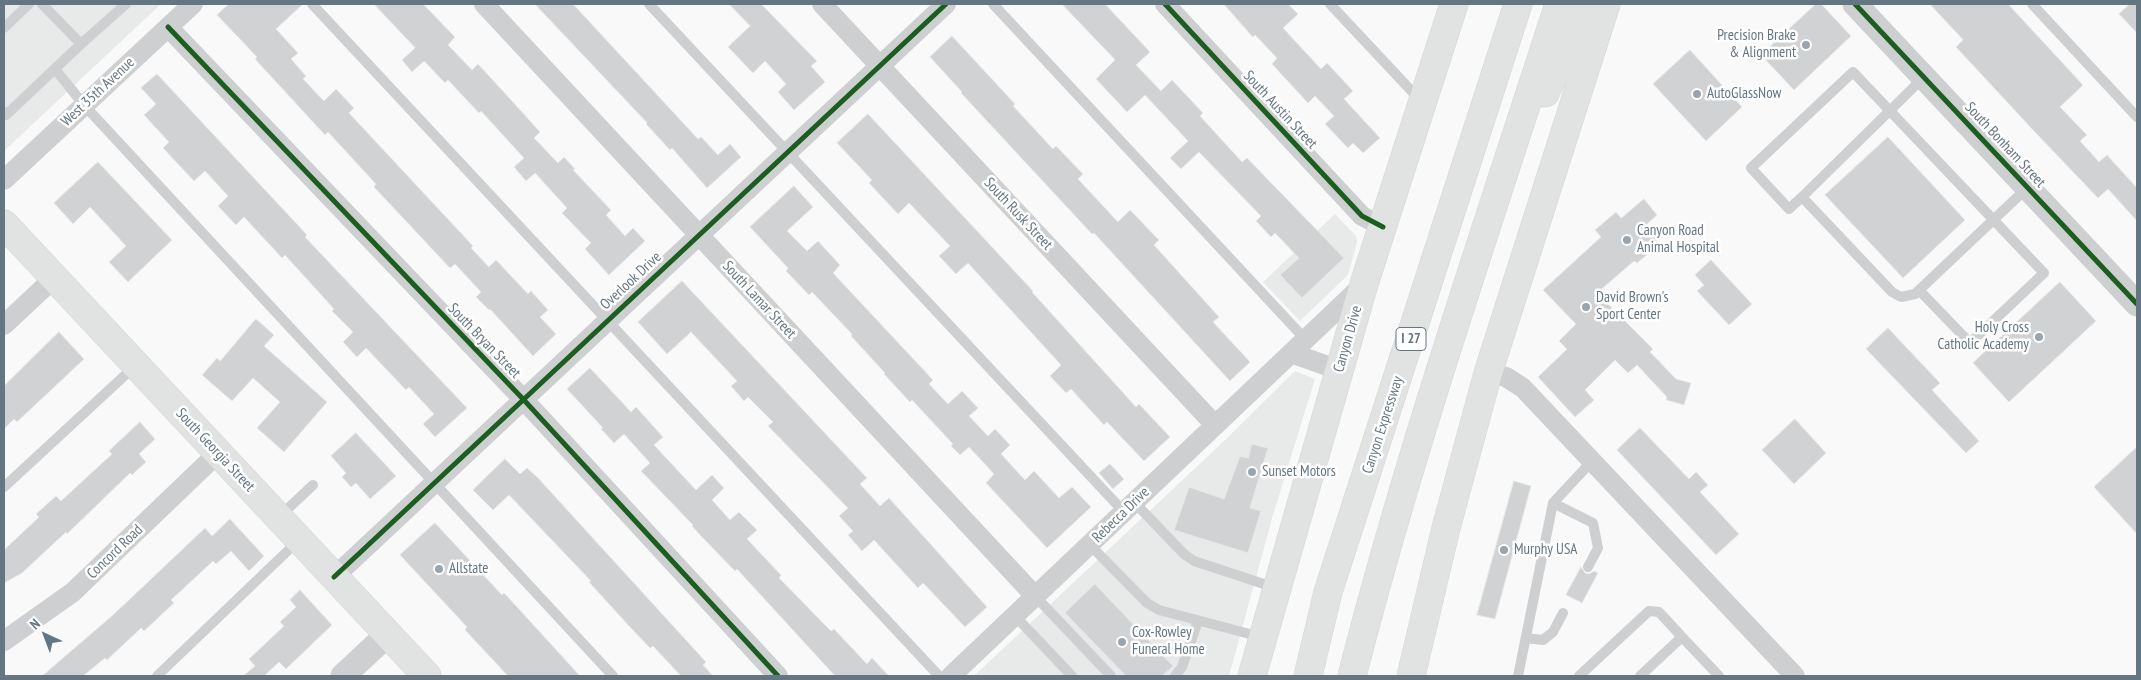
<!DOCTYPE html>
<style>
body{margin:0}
#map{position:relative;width:2141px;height:680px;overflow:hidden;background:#f9f9f9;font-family:"PT Sans Narrow",sans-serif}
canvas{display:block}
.frame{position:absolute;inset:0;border:5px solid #657683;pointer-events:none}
.north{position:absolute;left:20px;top:610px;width:50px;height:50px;-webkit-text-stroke:4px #fff;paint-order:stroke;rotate:317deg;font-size:14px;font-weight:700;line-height:20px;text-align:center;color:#657683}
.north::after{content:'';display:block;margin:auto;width:18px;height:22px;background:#657683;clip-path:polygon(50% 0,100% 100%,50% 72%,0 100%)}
</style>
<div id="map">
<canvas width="2141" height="680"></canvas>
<div class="frame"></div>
<div class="north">N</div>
</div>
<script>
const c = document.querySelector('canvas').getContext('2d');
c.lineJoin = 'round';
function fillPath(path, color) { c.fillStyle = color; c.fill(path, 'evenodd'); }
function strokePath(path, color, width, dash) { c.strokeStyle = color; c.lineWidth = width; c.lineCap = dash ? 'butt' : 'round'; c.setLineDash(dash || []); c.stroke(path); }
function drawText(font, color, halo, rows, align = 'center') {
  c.font = font + ' "PT Sans Narrow",sans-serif'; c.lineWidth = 5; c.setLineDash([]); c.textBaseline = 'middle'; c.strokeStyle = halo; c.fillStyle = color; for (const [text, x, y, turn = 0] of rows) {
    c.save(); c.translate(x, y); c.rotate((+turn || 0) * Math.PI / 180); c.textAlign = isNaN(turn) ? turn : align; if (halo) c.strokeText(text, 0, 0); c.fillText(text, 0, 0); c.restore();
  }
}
const built = new Path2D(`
 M4 4H161L4 151Z
 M1335 214 1356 236 1357 242 1348 275 1300 321 1263 282Z
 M1295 371 1315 379 1273 515 1229 676H974L1224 441Z`);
const building = new Path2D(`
 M229 4H303L276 29 298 53 291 59 306 76 303 79 324 101 336 89 354 108 349 113 473 246 471 248 489 267 496 260 528 294 531 291 548 310 540 317 556 334 533 356 490 309 489 310 476 297 481 292 455 264 450 268 374 187 376 184 328 132 325 135 255 59 257 57 217 15Z
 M374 4H423L455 37 448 45 472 70 478 64 502 90 540 132 534 138 558 163 564 157 575 169 573 170 611 210 606 215 625 236 633 228 645 241 609 275 585 249 591 243 562 213 567 208 535 173 526 181 514 167 524 158 481 111 479 113 448 80 445 83 424 61 412 72 402 60 415 48Z
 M535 4H573L698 139 701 137 718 155 730 144 741 157 707 188 672 148 670 150 646 124 647 123Z
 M729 4H761L817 61 811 66 825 82 794 110 778 92 786 84 765 61 753 73 728 47 750 26Z
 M1062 4H1105L1150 52 1136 65 1161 91 1172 80 1203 113 1200 116 1242 162 1247 158 1344 258 1302 298 1280 275 1299 258 1275 233 1271 237 1256 221 1261 216 1199 152 1181 169 1170 158 1188 141 1145 95 1127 112 1096 79 1115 60Z
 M1224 4H1288L1298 14 1283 28 1321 69 1327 63 1353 91 1344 99 1380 138 1363 153 1353 143 1348 148 1325 124 1334 116 1315 96 1308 103 1272 64 1277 58 1255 35 1253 37Z
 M1816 4H1821L1851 36 1794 90 1761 55Z
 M1930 4H2008L2083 85 2060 107 2087 135 2080 141 2099 162 2107 155 2137 188V221L2108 189 2098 198 2034 131 1956 47 1963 40Z
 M2130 4H2137V33L2119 14Z
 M952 36 1015 104 1013 106 1053 149 1056 146 1083 174 1078 179 1118 222 1130 210 1159 240 1154 245 1219 317 1213 322 1250 362 1230 381 1094 233 1092 234 961 93 962 92 930 57Z
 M1690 50 1742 107 1706 141 1653 84Z
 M157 74 307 235 305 237 467 408 435 437 423 424 434 414 409 387 406 390 366 348 357 357 343 342 353 332 332 311 334 309 285 255 282 258 244 217 236 225 218 206 228 196 205 171 194 181 163 148 169 142 144 115 156 104 141 88Z
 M868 114 1033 291 1032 292 1136 407 1139 404 1170 437 1144 461 1107 422 1104 425 1071 389 1066 393 1050 376 1061 365 968 263 956 274 939 256 950 246 909 203 898 214 869 183 872 180 837 143Z
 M1888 137 1965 220 1903 278 1825 195Z
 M98 162 172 240 128 282 109 262 126 246 90 207 73 224 54 203Z
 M794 186 813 207 787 231 807 251 818 241 840 265 833 273 933 380 929 384 948 404 962 391 978 408 969 416 988 436 995 429 1010 445 1001 454 1025 480 1034 471 1059 498 1072 487 1091 507 1047 548 986 483 994 474 969 447 960 455 951 446 953 444 912 400 910 402 884 374 885 373 851 336 852 334 812 292 809 295 786 271 788 268 750 227Z
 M1644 199 1657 215 1645 226 1660 244 1637 263 1634 261 1597 293 1653 349 1650 352 1676 379 1691 383 1684 405 1666 400 1667 397 1637 365 1628 373 1615 360 1585 390 1594 400 1575 417 1538 377 1567 349 1559 341 1576 324 1543 290 1601 237 1595 230 1616 212 1621 218Z
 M1711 260 1752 304 1729 325 1697 291 1704 285 1695 275Z
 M682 281 867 478 860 484 880 506 889 498 987 607 965 627 923 583 918 588 874 540 862 551 848 535 853 531 839 516 848 508 768 426 773 422 748 397 744 401 731 386 737 381 691 332 667 354 638 322Z
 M2060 282 2096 321 2009 402 1973 363Z
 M256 319 274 335 264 346 327 402 284 452 257 428 280 402 253 378 232 401 202 375 217 358 220 361Z
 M1888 328 1940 383 1932 390 1979 441 1966 453 1866 349Z
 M59 332 84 359 17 422 14 419 4 429V386Z
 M590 368 631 412 636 407 663 437 654 445 696 490 712 475 724 488 712 500 730 520 739 512 757 530 747 539 781 575 779 578 831 631 834 629 867 664 872 658 889 676H835L737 569 735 571 701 536 692 526 693 525 641 471 650 463 624 434 614 443 601 429 603 428 567 389Z
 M1795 419 1826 453 1794 484 1762 450Z
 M140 422 155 439 139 454 146 462 132 475 130 473 67 534 66 532 22 573 4 583V550L39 517 36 514 56 496 61 501 112 454 109 451Z
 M1640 428 1689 479 1696 472 1708 485 1700 492 1739 534 1716 555 1617 450Z
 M356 433 396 476 370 499 356 483 351 487 342 477 346 473 331 456Z
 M1252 444 1268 448 1250 508 1261 511 1248 553 1174 530 1189 487 1224 499 1240 456 1248 458Z
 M2137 447V534L2094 487Z
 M505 459 520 474 527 468 538 478 706 662 703 665 713 676H681L653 646 650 648 629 626 589 582 591 581 509 495 493 510 473 490Z
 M1110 464 1124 479 1113 489 1099 473Z
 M1514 481 1531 486 1495 619 1477 615Z
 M230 519 264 556 249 571 231 551 216 564 213 561 171 600 174 603 144 631 141 628 107 660 105 658 83 676H42L113 615 205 528 212 536Z
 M435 523 502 595 504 593 517 607 580 676H508L465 630 467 627 400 555Z
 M1581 567 1585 573 1589 574 1594 571 1598 573 1582 603 1566 595Z
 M1095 584 1173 666 1162 676H1126L1065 613Z
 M300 590 332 625 286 669 279 662 264 676H243L255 666 249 659 284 626 280 622 296 607 290 600Z`);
const service = new Path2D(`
 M312 4 939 676
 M649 4 1124 512
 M993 4 1305 339
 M1330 4 1420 100
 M2032 4 2137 117
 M4 28 29 4
 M81 44 126 4
 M55 69 84 105 613 676
 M1923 78 1802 197 1892 292 1901 297 1915 294 2027 188
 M4 112 6 115 81 44 42 4
 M1802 197 1789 209 1751 168 1853 72 2044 273 1970 343 1919 290
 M4 487 135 366
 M1134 502 1184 554 1194 561 1276 588
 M1553 503 1593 523 1598 548 1588 567
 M279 517 313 485
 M1090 545 1147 603 1159 610 1261 637
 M1035 596 1111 676
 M1015 616 1072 676
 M1682 637 1719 676
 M1526 638 1543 640 1553 632 1563 613
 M157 676 299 540
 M1175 676 1182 667 1198 621
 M1518 676 1553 503 1592 461
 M1579 676 1649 611 1659 612 1682 637 1640 676`);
const minor = new Path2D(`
 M484 4 1035 596
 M822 4 1215 425
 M1165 4 1362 216 1383 227
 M168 27 523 399 778 676
 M4 180 193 4
 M4 325 54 278
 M1291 353 1339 370
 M1488 373 1506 377 1523 388 1795 676
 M334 577 946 4
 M4 641 73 592 218 453
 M951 676 1364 284`);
const tertiary = new Path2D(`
 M1855 4 2137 304
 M343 676 388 634`);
const secondary = new Path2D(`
 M4 224 427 676
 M1252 676 1364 284 1454 4
 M1411 676 1446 528 1488 373 1606 4`);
const motorway = new Path2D(`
 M1545 93 1589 4
 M1308 676 1328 592 1518 4
 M1352 676C1410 449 1487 227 1559 4`);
const cycleway = new Path2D(`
 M1165 4 1362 216 1383 227
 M1855 4 2137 304
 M168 27 523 399 778 676
 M334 577 946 4`);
const markers = [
 [1806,45,5,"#99a4ac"],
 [1697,94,5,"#99a4ac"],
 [1627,240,5,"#99a4ac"],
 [1586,307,5,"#99a4ac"],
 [2039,337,5,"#99a4ac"],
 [1252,472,5,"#99a4ac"],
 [1504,550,5,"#99a4ac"],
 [439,569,5,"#99a4ac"],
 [1122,642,5,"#99a4ac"]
];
const shields = [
 [1411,339,30]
];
const shieldNames = [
 ["I 27",1411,339]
];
const poiNames = [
 ["Precision Brake",1796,36,"right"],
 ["& Alignment",1796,53,"right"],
 ["AutoGlassNow",1707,94],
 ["Canyon Road",1637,231],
 ["Animal Hospital",1637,248],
 ["David Brown's",1596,298],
 ["Sport Center",1596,315],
 ["Holy Cross",2029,328,"right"],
 ["Catholic Academy",2029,345,"right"],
 ["Sunset Motors",1262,472],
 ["Murphy USA",1514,550],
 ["Allstate",449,569],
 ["Cox-Rowley",1132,633],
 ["Funeral Home",1132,650]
];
const streetNames = [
 ["West 35th Avenue",98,92,-43],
 ["South Austin Street",1280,110,47],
 ["South Bonham Street",2005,145,47],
 ["South Rusk Street",1018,214,47],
 ["Overlook Drive",631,281,-43],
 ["South Lamar Street",759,300,47],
 ["Canyon Drive",1348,339,-74],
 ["South Bryan Street",484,341,46],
 ["Canyon Expressway",1383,425,-72],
 ["South Georgia Street",215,450,47],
 ["Rebecca Drive",1121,515,-44],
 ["Concord Road",115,552,-44]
];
fillPath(built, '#e8e9e9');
fillPath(building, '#d0d2d3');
strokePath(building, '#e8e8e8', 1);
strokePath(secondary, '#d5d6d7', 29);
strokePath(motorway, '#d5d6d6', 29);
strokePath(service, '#cecfd0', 10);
strokePath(minor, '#cecfd0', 20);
strokePath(tertiary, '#cecfd0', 25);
strokePath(secondary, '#e1e2e2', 28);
strokePath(motorway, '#e1e2e2', 28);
strokePath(cycleway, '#1b5e20', 5);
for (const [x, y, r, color] of markers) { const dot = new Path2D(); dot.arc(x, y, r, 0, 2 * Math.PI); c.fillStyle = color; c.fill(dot); strokePath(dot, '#fff', 2); }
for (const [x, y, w] of shields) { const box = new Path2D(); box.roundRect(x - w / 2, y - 11.5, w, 23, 4); c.fillStyle = '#fff'; c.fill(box); strokePath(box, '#657683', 1); }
drawText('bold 14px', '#657683', null, shieldNames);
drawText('15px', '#657683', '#fff', poiNames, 'left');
drawText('15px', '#657683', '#fff', streetNames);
</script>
